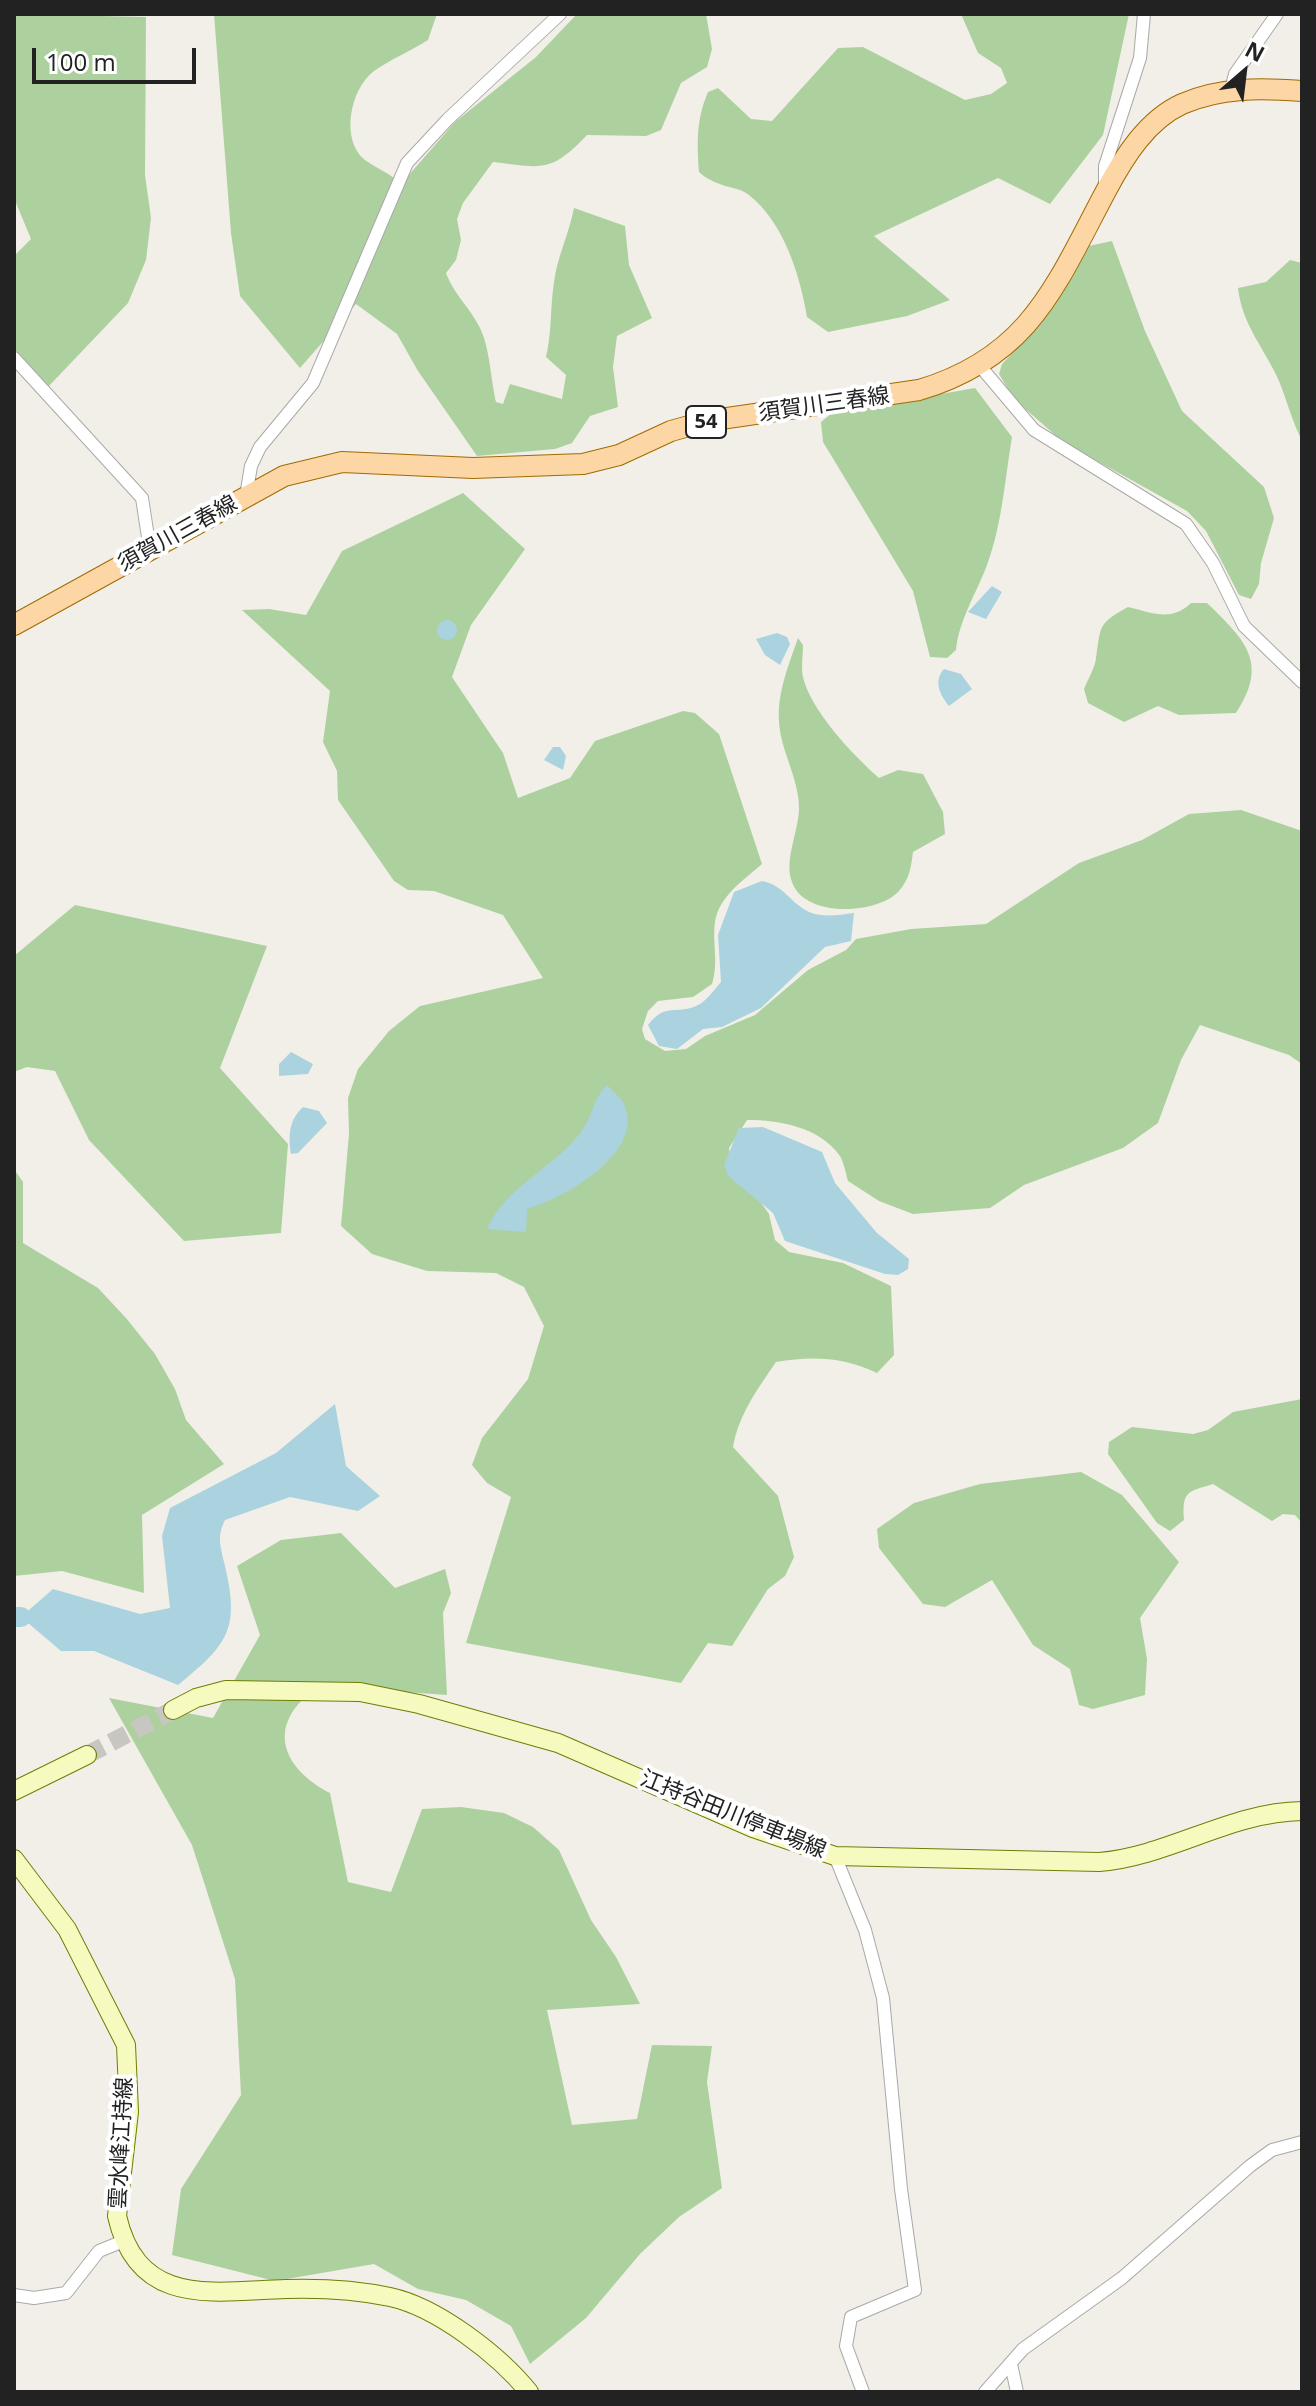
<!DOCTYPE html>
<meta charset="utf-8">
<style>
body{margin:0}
#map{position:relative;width:1316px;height:2406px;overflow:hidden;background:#f2efe9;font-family:"Open Sans",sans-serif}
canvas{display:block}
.frame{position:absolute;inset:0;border:16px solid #222;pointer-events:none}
.north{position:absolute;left:1204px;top:32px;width:80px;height:80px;-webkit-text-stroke:6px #fff;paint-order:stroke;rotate:28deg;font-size:22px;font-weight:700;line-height:32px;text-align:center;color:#222}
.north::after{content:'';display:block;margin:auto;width:28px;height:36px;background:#222;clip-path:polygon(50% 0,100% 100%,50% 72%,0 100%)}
.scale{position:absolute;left:32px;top:48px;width:164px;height:36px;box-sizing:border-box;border:4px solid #222;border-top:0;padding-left:10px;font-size:24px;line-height:28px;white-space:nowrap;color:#222;-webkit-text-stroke:6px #fff;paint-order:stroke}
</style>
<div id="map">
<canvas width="1316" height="2406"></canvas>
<div class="frame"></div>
<div class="north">N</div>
<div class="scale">100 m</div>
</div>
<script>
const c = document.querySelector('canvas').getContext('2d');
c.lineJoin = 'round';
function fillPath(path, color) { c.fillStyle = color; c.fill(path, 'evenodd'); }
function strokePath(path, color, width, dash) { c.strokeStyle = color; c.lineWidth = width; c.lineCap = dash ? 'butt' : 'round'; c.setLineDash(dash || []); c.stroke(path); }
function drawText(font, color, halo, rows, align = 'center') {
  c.font = font + ' "Open Sans","Noto Sans JP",sans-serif'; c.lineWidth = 8; c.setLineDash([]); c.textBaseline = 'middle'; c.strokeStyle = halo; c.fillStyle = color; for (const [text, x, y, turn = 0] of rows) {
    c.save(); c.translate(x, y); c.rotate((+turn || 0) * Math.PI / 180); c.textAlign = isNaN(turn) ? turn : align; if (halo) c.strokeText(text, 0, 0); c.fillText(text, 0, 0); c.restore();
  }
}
const forest = new Path2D(`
 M14 14 146 17 145 175 151 218 146 260 128 303 47 388 14 362V256L31 239 14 198Z
 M214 14H437L428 40C411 51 391 59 374 71 350 89 340 140 365 160 377 169 389 172 401 184L455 122 536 57 577 14H706L712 49 707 67 681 83 661 130 646 136 587 135C551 173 543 168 493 162L463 203 457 219 461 240 456 260 446 273C455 296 468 305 479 326 490 347 490 375 496 402L503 404 510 384 562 399 566 375 546 357C552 332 550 308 554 282 557 257 569 234 574 208L625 226 629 265 652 318 617 336 613 367 618 407 590 416 572 443 555 449 477 456 418 371 397 334 356 304 300 368 240 296 231 233Z
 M961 14H1129L1103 135 1050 204 998 178 874 236 950 300 907 316 828 332 807 317C800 275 784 223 749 195 736 185 718 189 699 172 697 143 696 120 708 92L718 88 751 119 772 121 838 48 863 47 965 100 991 94 1007 83 1001 68 978 53Z
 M1112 241 1145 331 1182 411 1264 487 1274 518 1261 563 1259 584 1251 599 1239 595 1206 531 1187 511 1063 442 1014 399 999 374 1002 364 1039 325 1084 247Z
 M1290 260 1302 263V441C1292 421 1287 401 1279 381 1265 349 1242 325 1238 288L1266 282Z
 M975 388 1012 437C1005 479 1002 525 987 565 977 592 959 620 956 650L947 658 930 657 913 591 823 442 821 422 832 413Z
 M463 493 525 549 471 625 452 677 503 753 518 798 570 778 595 741 683 711 695 713 719 734 762 864C744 880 719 896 715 922 712 943 719 962 712 984L693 997 658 1001 648 1011 642 1029 645 1039 665 1051 686 1049 705 1036 755 1015 808 970 846 950 856 939 911 929 986 924 1079 863 1142 840 1189 814 1241 810 1302 831V1064L1289 1055 1200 1025 1181 1060 1158 1123 1123 1148 1024 1185 990 1208 913 1214 879 1201 848 1181C846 1174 844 1163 840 1156 820 1127 779 1120 747 1120L729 1148 732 1170 753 1191 769 1214 775 1240 789 1252 843 1263 891 1286 894 1355 877 1373C842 1357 813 1356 776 1362 757 1390 739 1414 733 1447L778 1496 794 1557 785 1576 768 1589 732 1646 708 1643 681 1683 466 1643 511 1497 487 1483 472 1465 482 1438 528 1379 544 1326 524 1287 496 1273 427 1271 372 1254 341 1226 349 1134 348 1098 358 1069 389 1031 420 1006 543 978 503 915 434 891 408 890 394 881 338 800 337 771 323 742 330 691 242 610 269 609 306 615 342 551Z
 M1191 603H1207C1244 639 1270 662 1236 713L1179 715 1158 706 1124 722 1088 703 1084 689C1088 679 1095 668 1096 658 1101 626 1097 624 1128 607 1153 613 1171 622 1191 603Z
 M798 638 803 645C803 655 801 667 803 677 811 711 853 755 879 778L898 770 923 774 943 812 945 834 913 852C911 867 910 878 899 891 877 915 804 918 792 882 784 860 798 833 799 810 800 780 780 750 779 721 777 693 789 664 798 638Z
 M75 905 267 946 220 1068 288 1144 281 1233 184 1241 89 1140 55 1071 27 1067 14 1072V956Z
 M14 1169 23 1182V1243L98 1288 126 1318 155 1354 175 1389 186 1420 224 1464 142 1515 144 1593 62 1571 14 1576Z
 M1302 1399V1523L1295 1515 1283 1514 1272 1521 1213 1484C1187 1492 1182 1491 1184 1520L1170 1531 1157 1523 1108 1454 1109 1442 1132 1427 1193 1434 1208 1430 1233 1412Z
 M1081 1472 1122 1495 1179 1562 1140 1618 1147 1659 1145 1695 1093 1709 1079 1705 1070 1669 1033 1645 992 1580 945 1607 923 1604 879 1548 877 1529 914 1503 980 1484Z
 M341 1533 395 1588 445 1569 451 1593 443 1613 447 1695 320 1686C266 1721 278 1766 330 1793L348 1882 391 1892 422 1809 461 1807 504 1813 533 1827 559 1850 591 1920 616 1957 640 2004 547 2010 572 2125 637 2119 652 2045 712 2046 707 2082 722 2188 679 2217 640 2254 586 2318 530 2364 511 2326 466 2300 418 2289 374 2264 275 2281 172 2255 181 2189 241 2095 235 1979 192 1845 109 1698 213 1718 260 1635 237 1566 281 1540Z`);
const water = new Path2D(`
 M992 586 1002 592 986 619 968 612Z
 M437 630a10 10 0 1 1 20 0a10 10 0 1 1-20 0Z
 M777 633 787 637 790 644 780 665 765 655 756 639Z
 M944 669 961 674 972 689 949 706C940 695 933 681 944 669Z
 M553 747H560L566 756 563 770 544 760Z
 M762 881C785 886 789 902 809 912 824 918 839 915 854 913L851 941 825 947 761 1008 722 1027 703 1029 677 1049 659 1046 648 1025C666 1002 675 1015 696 1006 706 1002 714 990 721 982L718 935 734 892Z
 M291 1052 313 1064 308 1074 279 1076V1064Z
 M607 1085C612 1091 621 1097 624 1104 646 1153 564 1198 527 1209L526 1232 487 1229C506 1186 553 1169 581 1132 593 1116 592 1100 607 1085Z
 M303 1107 319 1111 327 1123 298 1153 291 1154C288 1135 289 1120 303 1107Z
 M763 1127 822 1152 835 1183 877 1233 909 1259 908 1269 898 1275 885 1274 785 1241 773 1213 728 1176 724 1165 739 1128Z
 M335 1404 346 1466 380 1496 358 1511 290 1497 225 1520C217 1536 220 1544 224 1562 240 1628 230 1643 178 1685L94 1651H61L21 1617 53 1589 140 1614 170 1608 162 1536 170 1508 276 1453Z`);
const river = new Path2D(`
 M14 1617H21`);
const secondaryTunnel = new Path2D(`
 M87 1755 173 1710`);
const minor = new Path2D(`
 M1231 90 1235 74 1277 14
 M1105 187V166L1140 58 1144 14
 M14 358 142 498 150 550
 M980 366 1034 430 1186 524 1213 563 1244 626 1302 682
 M246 496 251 466 260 447 313 383 407 163 448 119 560 14
 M835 1856 865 1930 883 1998 901 2189 915 2290 851 2317 846 2346 863 2392
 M14 2295 34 2298 66 2293 99 2251 126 2240
 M1011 2364 1017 2392
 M985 2392 1023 2349 1122 2278 1250 2166 1272 2150 1302 2142`);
const secondary = new Path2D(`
 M173 1710 196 1698 226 1690 360 1692 419 1704 558 1743 753 1828 835 1856 1099 1862C1170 1856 1230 1812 1302 1811
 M14 1791 87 1755
 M14 1859 67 1929 126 2045 129 2112 117 2216C138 2309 215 2291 286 2289 320 2288 357 2290 390 2297 437 2307 499 2355 529 2392`);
const primary = new Path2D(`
 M14 625 284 476 342 462 473 468 583 464 619 455 671 431 707 421 919 390C1031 357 1056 284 1107 189 1124 157 1147 120 1182 104 1221 87 1261 88 1302 91`);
const shields = [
 [706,422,40]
];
const shieldNames = [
 ["54",706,422]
];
const streetNames = [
 ["須賀川三春線",824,405,-8],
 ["須賀川三春線",178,534,-29],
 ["江持谷田川停車場線",733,1815,22],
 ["雲水峰江持線",122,2143,-87]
];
fillPath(forest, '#add19e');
fillPath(water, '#aad3df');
strokePath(river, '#aad3df', 20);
strokePath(secondaryTunnel, '#c8c6c1', 18, [18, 9]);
strokePath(minor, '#a9a9a9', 14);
strokePath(secondary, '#707d05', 20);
strokePath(primary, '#a06b00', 22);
strokePath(minor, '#fff', 12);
strokePath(secondary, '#f7fabf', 18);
strokePath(primary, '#fcd6a4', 20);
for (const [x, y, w] of shields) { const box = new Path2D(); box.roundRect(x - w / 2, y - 16, w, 32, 6); c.fillStyle = '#fff'; c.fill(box); strokePath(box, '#222', 2); }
drawText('bold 20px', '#222', null, shieldNames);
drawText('22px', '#222', '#fff', streetNames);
</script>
